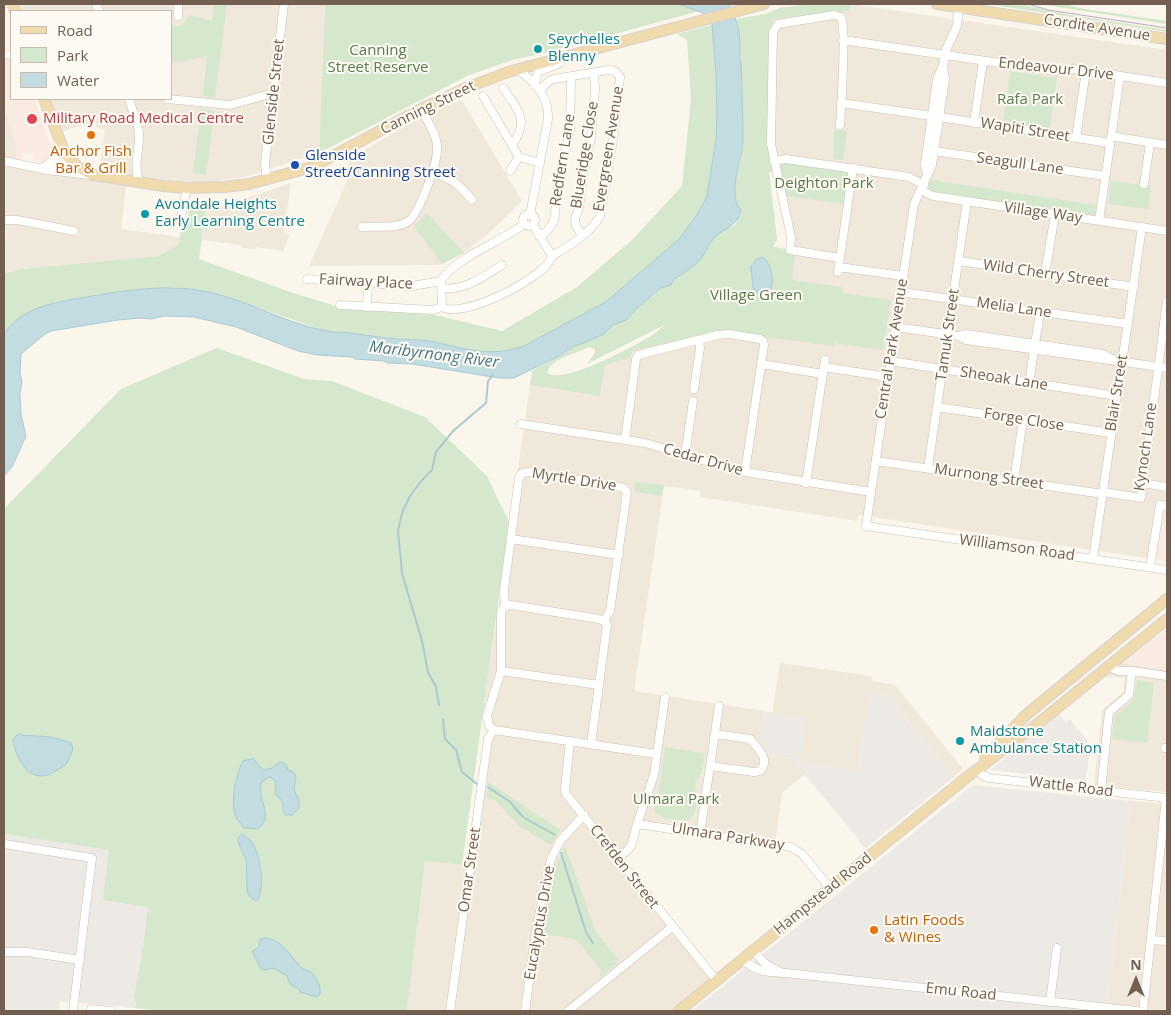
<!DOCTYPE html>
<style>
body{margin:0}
#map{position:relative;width:1171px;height:1015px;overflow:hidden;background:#faf6ec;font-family:"Open Sans",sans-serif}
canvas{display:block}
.frame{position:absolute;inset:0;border:5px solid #735f52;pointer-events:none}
.legend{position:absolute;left:10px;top:10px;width:162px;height:90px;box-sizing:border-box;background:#fdfaf3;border:1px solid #c6bcb3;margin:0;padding:6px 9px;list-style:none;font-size:15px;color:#735f52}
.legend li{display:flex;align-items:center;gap:10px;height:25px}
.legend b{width:25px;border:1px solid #c6bcb3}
.north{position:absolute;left:1111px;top:955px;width:50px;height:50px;-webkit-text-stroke:4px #fdfaf3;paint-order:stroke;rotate:0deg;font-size:14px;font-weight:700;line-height:20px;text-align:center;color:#735f52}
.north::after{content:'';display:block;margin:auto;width:18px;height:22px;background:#735f52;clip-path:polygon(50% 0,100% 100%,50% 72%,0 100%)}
</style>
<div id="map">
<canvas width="1171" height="1015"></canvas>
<div class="frame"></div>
<ul class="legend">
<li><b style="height:6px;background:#f0dbae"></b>Road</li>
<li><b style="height:14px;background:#d5e7cc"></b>Park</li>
<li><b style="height:14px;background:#c3dce2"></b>Water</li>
</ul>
<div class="north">N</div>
</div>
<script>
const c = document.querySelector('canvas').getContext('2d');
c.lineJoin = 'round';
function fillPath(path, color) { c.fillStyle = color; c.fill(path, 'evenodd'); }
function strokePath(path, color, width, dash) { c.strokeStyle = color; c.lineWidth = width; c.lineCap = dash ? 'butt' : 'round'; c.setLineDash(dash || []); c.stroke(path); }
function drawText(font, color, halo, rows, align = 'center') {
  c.font = font + ' "Open Sans",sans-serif'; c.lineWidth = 4; c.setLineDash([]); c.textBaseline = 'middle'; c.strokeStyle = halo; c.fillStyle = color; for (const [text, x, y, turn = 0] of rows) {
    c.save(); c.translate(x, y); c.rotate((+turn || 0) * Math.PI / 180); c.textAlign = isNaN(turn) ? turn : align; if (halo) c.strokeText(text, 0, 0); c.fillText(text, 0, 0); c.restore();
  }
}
const residential = new Path2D(`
 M18 4H325L319 153 246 177 203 183 167 181 99 171 105 129 97 128 95 121 61 132 50 99H171V11H20Z
 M850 4 1167 50V508L1153 559 859 515 857 521 700 497 701 491 664 486 634 691 764 711 760 740 770 755 791 758 805 774 782 793 775 844 636 823 632 844 616 857 716 980 678 1011H407L425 861 470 866 489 736V726L482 718 530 385 600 396 605 365 631 358 632 351 669 322 772 247 787 249V238L767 141 772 19 849 11Z
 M462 100 522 201 492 230 464 253 440 265 309 266 347 181 349 159 428 113Z
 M4 107 17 147 16 166 82 177 96 182 126 186 121 229 180 237 179 244 159 256 21 269 4 274V256L7 228H4Z
 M291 183 284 232 290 235 283 251 256 247V249L242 248 241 245 202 240 207 202 227 205Z
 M780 663 872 676V681L895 685 963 769 954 777 888 696 870 694 858 771 799 762 805 718 772 713Z
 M1122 663 1167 670V792L1094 785 1102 710 1123 692 1125 678 1107 676Z
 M1131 801 1167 804V1011H1107Z`);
const commercial = new Path2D(`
 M4 57 11 58V99H35L50 144 54 143 55 154 46 162 33 161V154L22 153 23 160 16 159 17 147 4 107Z
 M1160 507 1167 508V561L1153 559Z
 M1167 629V670L1122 663Z`);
const industrial = new Path2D(`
 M870 693 888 696 954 777 864 849 855 835 791 758 770 755 760 740 764 711 806 718 799 762 858 771Z
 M1059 715 1066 722 1070 719 1090 744 1086 781 990 770Z
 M973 785 1131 801 1107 1011H692Z
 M4 834 109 850 148 907 135 1008 60 1001 59 1011H4Z`);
const green = new Path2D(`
 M214 4H227L215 98 203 96 207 56 179 62 171 61V25C180 28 186 25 188 15L212 21Z
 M325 4H679L699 11 549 52 512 60 467 76 319 153Z
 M811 4H850L849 11 772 19 767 141 773 171 769 172 777 239 773 247 787 249V253L795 254 792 280 842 287V293L891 300 883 350 835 343 834 346 719 331 632 351 631 358 605 365 600 396 530 385 532 371 557 357 574 346 584 343 604 334 613 325 626 320 634 311 660 288 667 285 699 261 715 236 728 228 735 225 741 216V210L738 207C729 185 742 161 743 139 743 114 742 89 741 64 737 50 742 34 736 19L765 14 779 8ZM666 324C661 328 656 333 651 336 634 346 563 385 547 373 552 357 575 355 588 347L595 349V353L587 364Z
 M987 4H1020L1059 13 1167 30V32Z
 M1039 4H1066L1079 8 1167 21V24Z
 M712 25 716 74 717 114 716 140 707 196 696 216 679 239 607 301 526 345 513 350 493 352 466 350 415 340 328 332 225 296 199 290 174 287 118 292 48 304 4 334V274L21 269 159 256 179 244 182 223 187 224 191 200 207 202 199 259 293 293 339 307 435 315 502 331 577 287 633 239 682 186 691 99 687 40 677 34Z
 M1010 71 1057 78 1050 128 1003 122Z
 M201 109 214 111 206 175 193 173Z
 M834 130 847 131 843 160 834 159Z
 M785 162 850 170 845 204 785 196 779 168 780 163Z
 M930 179 937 181 1096 205 1095 215 929 191 927 187Z
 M1111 181 1151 186 1148 209 1108 204Z
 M427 213 464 253 442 264 414 226Z
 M217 348 304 379 332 381 425 417 487 476 509 522 462 865 425 861 407 1011H162L135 1008 136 1003 134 997 142 954 148 907 103 900 109 850 4 834V509L121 389Z
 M636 482 664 485 662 496 635 492Z
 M1137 680 1154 683 1147 743 1112 739 1115 716 1134 700Z
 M665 747 705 753 701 773 695 784 696 809 693 816 689 820 666 819 654 812 659 790Z
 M488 782 560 830 551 845 519 826 495 800 487 798Z
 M565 846 596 932 616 957 620 958 616 961 617 963 600 977 601 970 576 939 542 934 557 863Z`);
const water = new Path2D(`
 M679 4H729C735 17 740 29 740 44 740 51 739 57 741 64 742 89 743 114 743 139 742 161 729 185 738 207L741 209C740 225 726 227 716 236 708 243 706 255 698 262 691 269 681 274 673 280L671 285 660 288 634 311 626 320 613 325 604 334 584 343 574 346 557 357 514 378H499L412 364 387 363 384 361 355 359 352 357 317 355 298 351 236 327 194 317 165 316 151 319 140 318 118 320 51 331 45 334 21 354 20 373 22 382 20 393 21 414 26 436 12 467 4 476V334C21 308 51 303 80 298 118 292 158 284 197 290 242 296 282 323 327 331 334 333 342 332 350 333 366 335 382 338 399 339 409 340 419 339 429 341 464 348 491 359 526 345L607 301 679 239 696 216 707 196 716 140 717 114 716 74 712 23 705 14Z
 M763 257C774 267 774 285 768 298L763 299 753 288 751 266 756 260Z
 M20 734C26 737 31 735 37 736 49 736 60 739 71 743L73 749C71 753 69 759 67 763 64 767 58 769 54 772 30 786 17 760 13 741L16 736Z
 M254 759 263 770 272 768 280 762 286 764 288 770 293 772 296 776 294 790 299 800V808L292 815H285L283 809V803L276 794 275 781 270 777C250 783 268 805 265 819 264 823 261 826 258 829L244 828C242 825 239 822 237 819 229 805 236 774 243 761Z
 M243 834C246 837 250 839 252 842 260 855 266 888 257 901 254 900 250 898 248 894 246 886 247 869 246 861 244 852 238 847 238 838Z
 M265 938C280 937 292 958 301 967 304 970 308 970 311 972 317 978 321 986 320 994L317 997 300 992V990L290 984 287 976 274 968 263 970 259 967C259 961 253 957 253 951L259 947 260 940Z`);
const stream = new Path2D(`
 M439 705 436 687 428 672 422 641 402 573 398 531 402 513 410 496 422 480 432 470 436 452 453 431 486 403 488 381 493 375
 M443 719 445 739 456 750 462 772 477 784
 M488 787 510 802 523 817 555 835
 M561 853 586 932 593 943`);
const minor = new Path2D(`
 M96 4 99 11
 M178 16V4
 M843 40 1054 71 1074 69 1167 83
 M4 54 11 55
 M943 66 945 79 932 165 914 204 866 526 1167 570
 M517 69C535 82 549 96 548 119L530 215
 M534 85 538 72 560 63
 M503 88C518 110 530 120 512 145
 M540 90 549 81 554 79 609 70 615 71 620 77 614 134 600 216C590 234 569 246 552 256
 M483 96 519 157 540 163
 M129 99C132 110 138 122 139 133 140 151 132 166 140 183
 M168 99 230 105 274 93
 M841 103 932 116
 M939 117 1110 143
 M974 123 983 61
 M840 125C841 106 847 30 841 17L834 15 778 24 773 32 771 144 791 237 790 250 840 258
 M1116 137 1167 145
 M1076 138 1086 71
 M934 151 1105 176
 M4 161 47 170 90 175
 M774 161 786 159 909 177 924 185
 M46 166 56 157 59 141
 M43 167 70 161
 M510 171 519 157
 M432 172C453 180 458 183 472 200
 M927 175 925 164 937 79 943 66 946 50 957 26 959 7
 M268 180 266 172 265 163 284 4
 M1144 184 1150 143
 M921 190 933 196 1167 231
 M523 220a6 6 0 1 1 12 0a6 6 0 1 1-12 0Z
 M181 216 187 188
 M4 220H17L74 231
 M1099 221 1120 76
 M533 225 552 256
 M362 227C376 226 395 229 407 222 419 216 438 161 437 148 437 134 427 121 421 109
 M582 235 576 226 575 219 579 208 583 176 591 138 595 89 594 73
 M539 236 547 231 554 221 558 188 570 130 571 77
 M959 261 1134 287
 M839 267 903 276
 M838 272 853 168
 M1045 274 1055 214
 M307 279 412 286 441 281C454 258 501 242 524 224
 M441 281 442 307C462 320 547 277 552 256
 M442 288C465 291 483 277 502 265
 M901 292 1128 324
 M340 305 433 310 442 307
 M367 307 368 284
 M895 327 959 336 966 340 1167 368
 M959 336 967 334 1103 354 1114 360
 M890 361 1117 396
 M761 364 823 374
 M824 367 888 377
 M1029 383 1040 312
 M694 389 700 348 699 340
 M937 407 1111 433
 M521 424 645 443 739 471 871 492
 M625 440 636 359 638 355 718 335 729 334 760 339 763 341 764 345 745 472
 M685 455 693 401
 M876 461 1103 494
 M928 468 967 201
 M1014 481 1023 420
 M806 483 825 360
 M1142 483 1167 487
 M1103 492 1141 498 1167 301
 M511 539 619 555
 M1093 559 1142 227
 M1150 567 1160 505 1167 506
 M505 606 504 590 519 478 522 473 529 472 621 487 625 489 627 492 610 611 604 621
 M1108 667 1119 671H1132L1167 676
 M501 671 599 685
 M494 730 489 726 487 716 501 671V615L502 609 505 606 511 605 599 619 604 621 607 625 591 744
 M494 730 656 754
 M570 741 565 789 566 794 716 980
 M1165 748H1167
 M710 766 754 772 760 771C771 759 758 749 750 739L715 734
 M977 770 982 775 989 778 1167 798
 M1101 791 1109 712 1129 695 1132 671
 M637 824 791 847 802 854 830 888
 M700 833 719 706
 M4 844 92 858 73 1011
 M618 858 628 850 632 844 637 824 654 775 665 697
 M1151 940 1167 941
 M753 950C761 960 767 967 779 971
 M4 952H27L80 960
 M741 959C758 972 765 972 786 973L1137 1011
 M1050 1002 1057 948
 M91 1009 111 1011
 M450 1011 488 739 494 730
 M525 1011 536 931 551 859 560 841 584 815
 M568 1011 672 927
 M1143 1011 1166 798`);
const major = new Path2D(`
 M12 4 15 11
 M937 4 1167 39
 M44 99 65 154 78 167 93 175 163 186 187 188 224 187 249 184 312 167 421 109 466 88 508 72 764 4
 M985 758 1026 715 1167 599
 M679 1011 967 777 1035 726 1167 619`);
const tram = new Path2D(`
 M1028 4 1048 10 1167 28`);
const markers = [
 [538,49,5,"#0f9aa8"],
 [32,119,6,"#e0444e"],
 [91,135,5,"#e8710a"],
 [295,165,5,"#1a4fb4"],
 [145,214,5,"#0f9aa8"],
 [960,741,5,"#0f9aa8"],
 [874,930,5,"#e8710a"]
];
const streetNames = [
 ["Cordite Avenue",1097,28,9],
 ["Endeavour Drive",1056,69,6],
 ["Glenside Street",274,92,-84],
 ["Canning Street",428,108,-26],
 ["Wapiti Street",1025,130,9],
 ["Evergreen Avenue",609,149,-81],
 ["Blueridge Close",585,155,-81],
 ["Redfern Lane",563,160,-81],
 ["Seagull Lane",1020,164,8],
 ["Village Way",1043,213,8],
 ["Wild Cherry Street",1046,274,8],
 ["Fairway Place",366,282,3],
 ["Melia Lane",1014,308,8],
 ["Tamuk Street",948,335,-82],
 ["Central Park Avenue",892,349,-81],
 ["Sheoak Lane",1004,379,9],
 ["Blair Street",1117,393,-81],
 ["Forge Close",1024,420,9],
 ["Kynoch Lane",1146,447,-82],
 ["Cedar Drive",703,460,16],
 ["Murnong Street",989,477,8],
 ["Myrtle Drive",574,480,9],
 ["Williamson Road",1017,548,8],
 ["Wattle Road",1071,787,7],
 ["Ulmara Parkway",728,837,9],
 ["Crefden Street",624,867,52],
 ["Omar Street",470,870,-82],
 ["Hampstead Road",823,894,-39],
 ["Eucalyptus Drive",540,923,-80],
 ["Emu Road",961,992,6]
];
const cultureNames = [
 ["Seychelles",548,40],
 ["Blenny",548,57],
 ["Avondale Heights",155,205],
 ["Early Learning Centre",155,222],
 ["Maidstone",970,732],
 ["Ambulance Station",970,749]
];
const parkNames = [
 ["Canning",378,51],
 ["Street Reserve",378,68],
 ["Rafa Park",1030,100],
 ["Deighton Park",824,184],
 ["Village Green",756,296],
 ["Ulmara Park",676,800]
];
const healthNames = [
 ["Military Road Medical Centre",43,119]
];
const foodNames = [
 ["Anchor Fish",91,152],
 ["Bar & Grill",91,169],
 ["Latin Foods",884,921,"left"],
 ["& Wines",884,938,"left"]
];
const transitNames = [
 ["Glenside",305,156],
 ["Street/Canning Street",305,173]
];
const waterNames = [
 ["Maribyrnong River",434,355,7]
];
fillPath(residential, '#f1e8dc');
fillPath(commercial, '#f9eae2');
fillPath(industrial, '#ede9e4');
fillPath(green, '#d5e7cc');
fillPath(water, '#c3dce2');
strokePath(water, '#aacad3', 1);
strokePath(stream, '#aacad3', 2);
strokePath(minor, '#ccbfb3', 9);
strokePath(major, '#d8d2cf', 12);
strokePath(minor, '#fff', 8);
strokePath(major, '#f0dbae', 10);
strokePath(tram, '#baabc4', 1);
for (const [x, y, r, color] of markers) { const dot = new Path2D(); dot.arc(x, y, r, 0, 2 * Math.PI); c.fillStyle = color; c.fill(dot); strokePath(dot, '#fdfaf3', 2); }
drawText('15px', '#735f52', '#fdfaf3', streetNames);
drawText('15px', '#0d838f', '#fdfaf3', cultureNames, 'left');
drawText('15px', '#597c4e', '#fdfaf3', parkNames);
drawText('15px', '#be3a42', '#fdfaf3', healthNames, 'left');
drawText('15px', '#c56008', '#fdfaf3', foodNames);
drawText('15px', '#164399', '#fdfaf3', transitNames, 'left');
drawText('italic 16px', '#4e7883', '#fdfaf3', waterNames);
</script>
